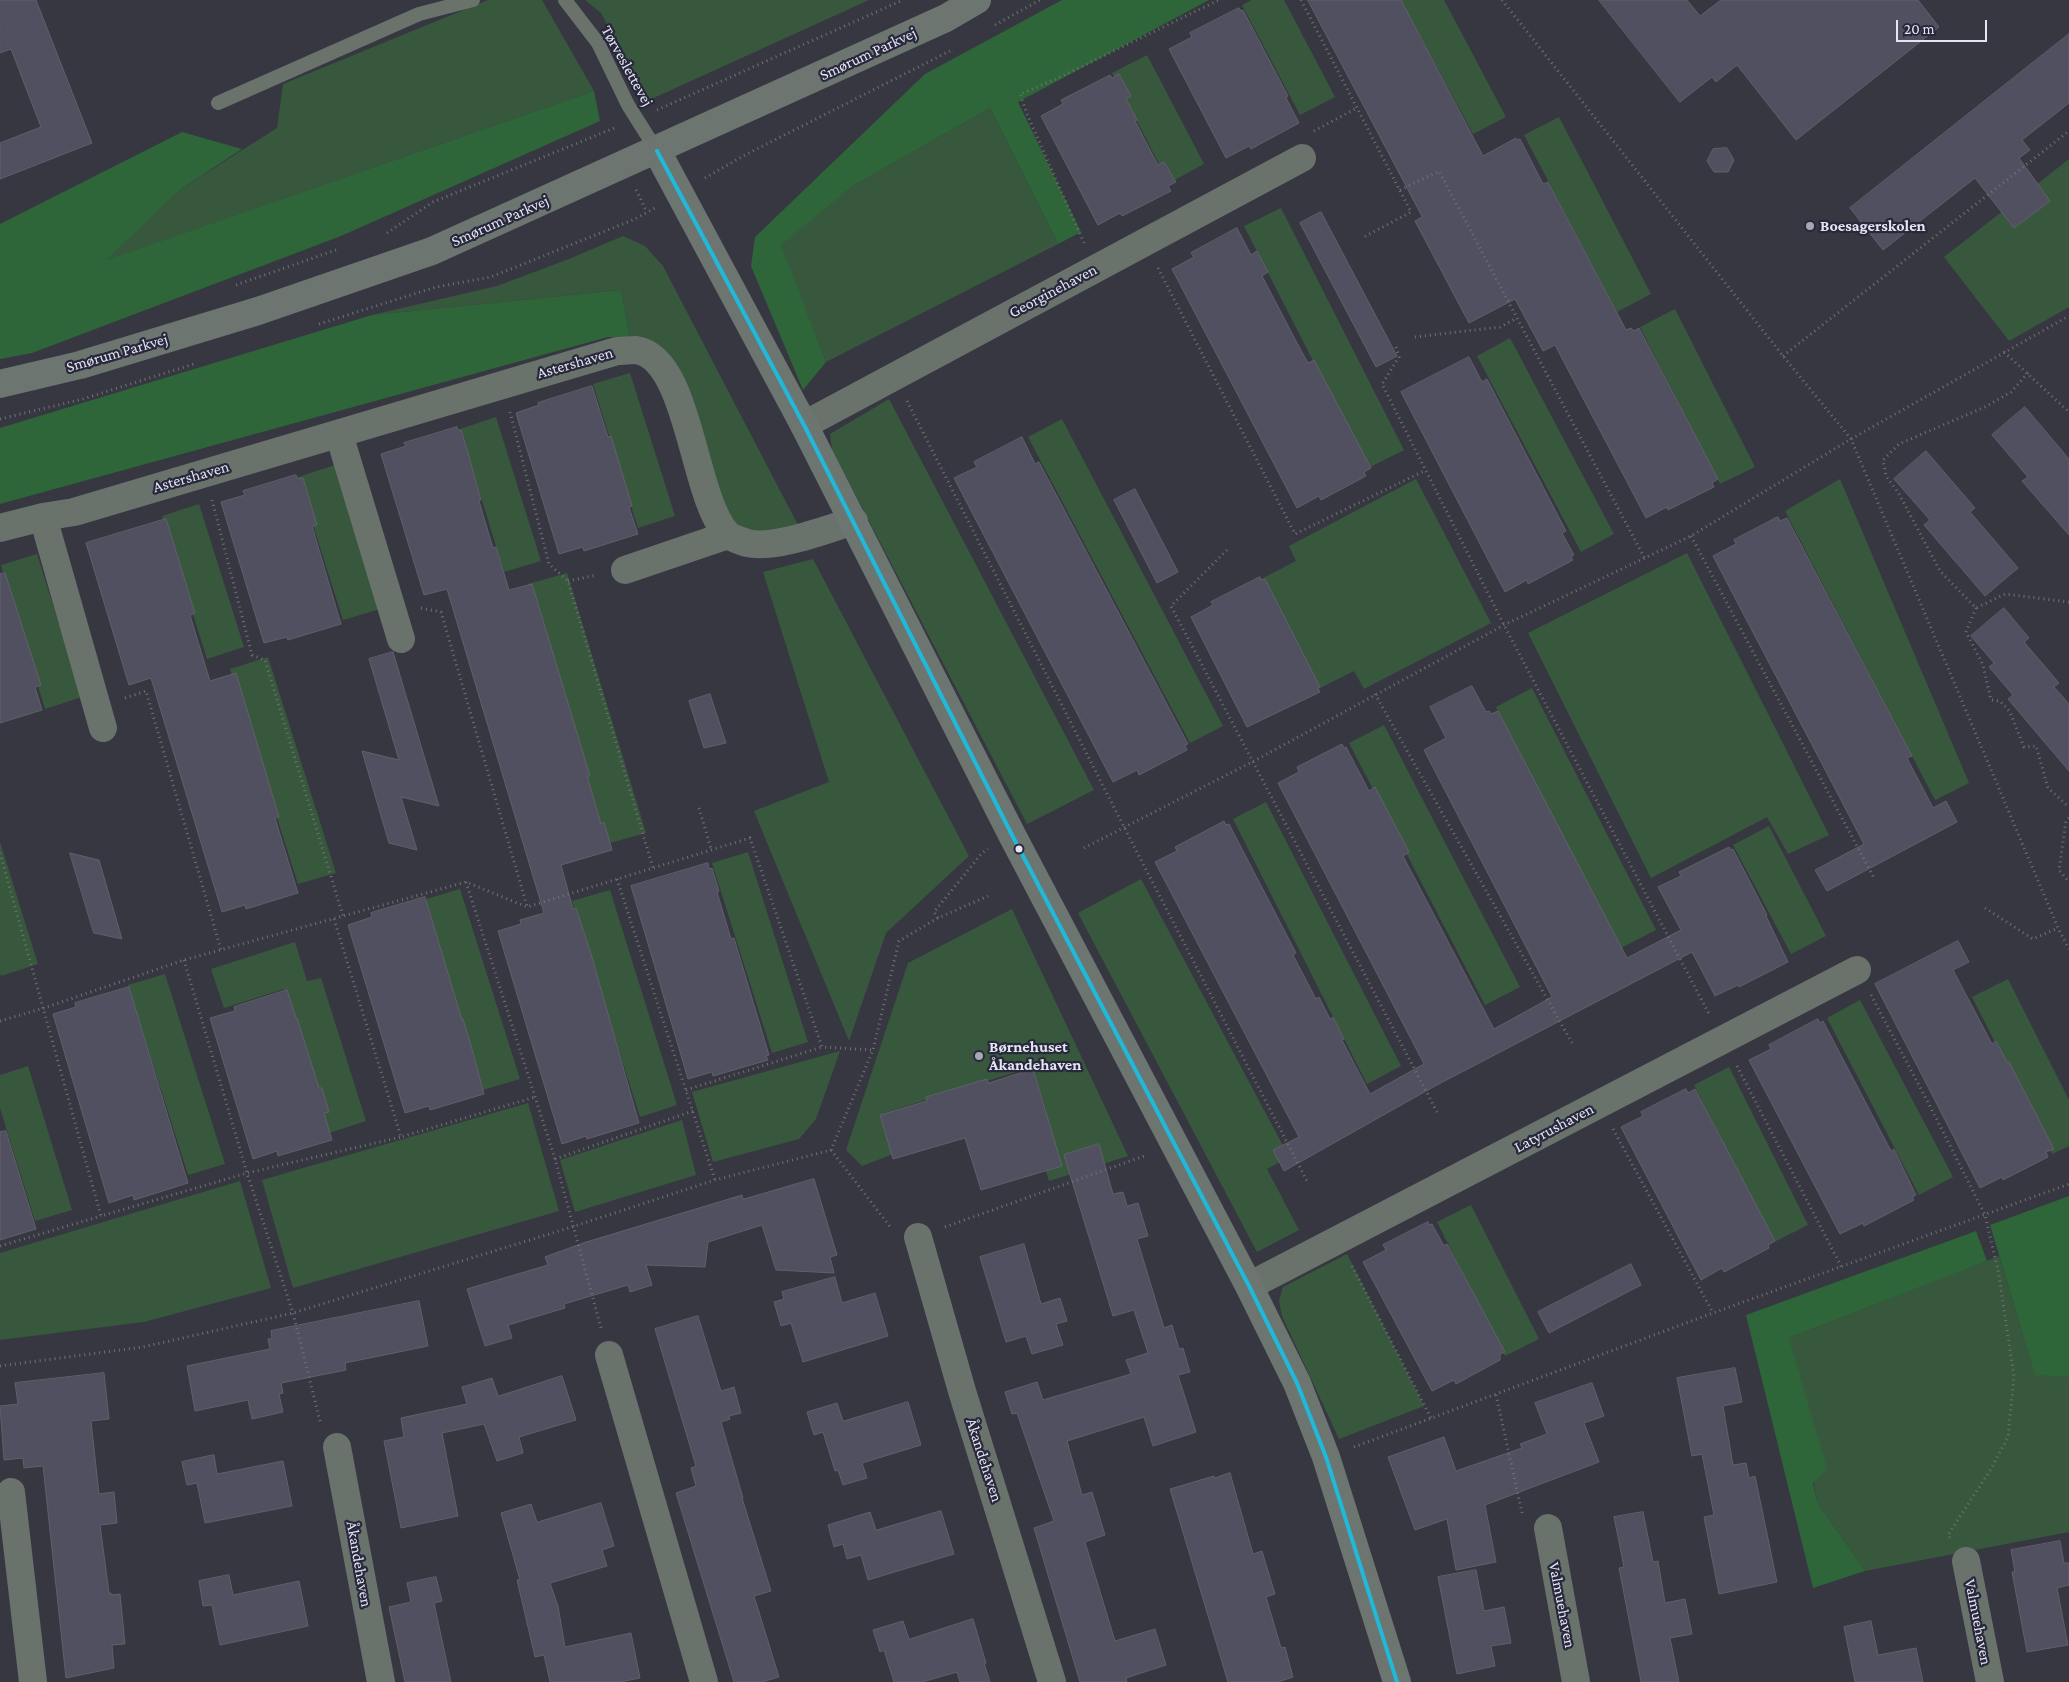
<!DOCTYPE html>
<meta charset="utf-8">
<style>
body{margin:0}
#map{position:relative;width:2069px;height:1682px;overflow:hidden;background:#373742;font-family:"Crimson Pro",serif}
canvas{display:block}
.scale{position:absolute;left:1896px;top:20px;width:91px;height:22px;box-sizing:border-box;border:2px solid #e4e4f2;border-top:0;padding-left:6px;font-size:15px;line-height:18px;white-space:nowrap;color:#e4e4f2;-webkit-text-stroke:4px #28283c;paint-order:stroke}
</style>
<div id="map">
<canvas width="2069" height="1682"></canvas>
<div class="scale">20 m</div>
</div>
<script>
const context = document.querySelector('canvas').getContext('2d');
context.lineJoin = 'round';
function fill(path, color) {
  context.fillStyle = color;
  context.fill(path, 'evenodd');
}
function trace(path, color, width, dash) {
  context.strokeStyle = color;
  context.lineWidth = width;
  context.lineCap = dash ? 'butt' : 'round';
  context.setLineDash(dash || []);
  context.stroke(path);
}
function label(font, color, halo, rows, align = 'center') {
  context.font = font + ' "Crimson Pro",serif';
  context.lineWidth = 4.5;
  context.setLineDash([]);
  context.textBaseline = 'middle';
  context.strokeStyle = halo;
  context.fillStyle = color;
  for (const [text, x, y, turn = 0] of rows) {
    context.save();
    context.translate(x, y);
    context.rotate((+turn || 0) * Math.PI / 180);
    context.textAlign = isNaN(turn) ? turn : align;
    if (halo) context.strokeText(text, 0, 0);
    context.fillText(text, 0, 0);
    context.restore();
  }
}
const green = new Path2D(`
 M488,0H542L594,91L104,261L181,189L277,128L283,84Z
 M585,0H869L647,101L601,13Z
 M1252,0H1284L1335,97L1300,115L1242,5Z
 M1401,0H1444L1506,117L1473,134Z
 M1147,55L1204,164L1169,183L1112,73Z
 M990,108L1058,244L826,362L780,245L853,186Z
 M1559,117L1651,294L1617,312L1524,135Z
 M2069,159V307L2009,341L1944,257Z
 M1281,208L1404,450L1368,468L1244,226Z
 M623,236L645,246L663,266L798,525L761,536L735,528L721,505L692,412L630,337L621,290L372,315L497,286L569,259Z
 M1675,309L1755,467L1720,484L1640,327Z
 M1510,338L1614,534L1581,552L1477,356Z
 M630,373L675,516L638,528L593,384Z
 M889,399L1094,790L1027,824L832,450L830,434Z
 M496,417L541,561L504,572L460,429Z
 M1062,419L1223,726L1190,743L1028,437Z
 M335,465L380,609L343,620L298,477Z
 M1416,479L1491,623L1364,689L1354,671L1320,688L1263,578L1296,561L1289,546Z
 M1840,479L1969,783L1935,800L1785,511Z
 M199,504L244,647L207,659L162,516Z
 M1687,553L1829,835L1788,854L1767,817L1651,878L1528,633Z
 M37,554L82,697L45,709L1,565Z
 M813,559L969,856L886,933L849,1041L754,811L829,782L763,572Z
 M567,573L646,833L606,844L528,584Z
 M268,657L336,873L298,884L230,669Z
 M1532,688L1656,930L1619,949L1496,707Z
 M1384,725L1520,987L1485,1005L1349,743Z
 M1266,802L1401,1066L1367,1084L1233,819Z
 M1769,826L1826,936L1791,954L1733,845Z
 M0,842L38,964L1,976L0,973Z
 M748,852L808,1042L772,1053L712,863Z
 M1141,879L1289,1157L1267,1169L1299,1230L1257,1252L1078,913Z
 M460,889L520,1079L483,1090L423,900Z
 M610,890L677,1105L640,1117L572,901Z
 M1012,909L1128,1156L1049,1181L1037,1142L1013,1121L1046,1110L1032,1067L884,1113L896,1153L862,1166L846,1150L908,963Z
 M295,942L307,981L321,978L366,1121L329,1133L284,989L224,1008L211,969Z
 M165,974L225,1164L188,1175L128,985Z
 M2008,979L2069,1100V1146L2052,1154L1972,997Z
 M1860,1000L1953,1177L1919,1195L1827,1018Z
 M840,1051L816,1119L799,1139L713,1162L692,1092Z
 M28,1066L72,1210L35,1221L0,1108V1075Z
 M1729,1067L1808,1225L1774,1242L1694,1085Z
 M528,1103L559,1211L293,1288L262,1180Z
 M682,1120L696,1175L575,1212L560,1160Z
 M240,1181L271,1288L144,1322L0,1340V1253Z
 M1471,1205L1539,1339L1505,1356L1437,1222Z
 M1347,1254L1424,1406L1339,1439L1282,1316L1279,1301L1283,1287Z
 M1999,1256L2035,1374L2069,1377V1532L1865,1571L1817,1502L1789,1338Z`);
const forest = new Path2D(`
 M1062,0H1209L1018,102L1081,232L1058,244L990,108L853,186L781,245L826,362L803,390L751,266L755,237L925,74Z
 M594,91L600,121L341,236L32,353L0,359V224L182,132L242,149L181,189L106,260Z
 M621,290L630,337H608L0,504V428L372,315Z
 M2069,1196V1377L2035,1375L1990,1225Z
 M1976,1231L1987,1261L1789,1338L1827,1469L1813,1483L1817,1502L1865,1571L1813,1588L1746,1315Z`);
const building = new Path2D(`
 M0,0H36L92,143L0,179V143L41,127L11,49L0,53Z
 M1308,0H1401L1483,156L1516,138L1518,140L1520,139L1543,184L1548,182L1626,330L1631,328L1634,331L1639,328L1718,479L1712,483L1714,487L1668,510L1667,507L1646,518L1555,345L1543,351L1515,299L1469,323L1415,221L1422,217Z
 M1599,0H1687L1700,16L1721,0H1918L1939,27L1796,140L1737,65L1716,82L1712,77L1680,102Z
 M1239,8L1241,11L1243,10L1288,96L1286,98L1299,123L1251,149L1249,146L1226,158L1169,49L1192,37L1190,33Z
 M2069,34V103L2022,140L2030,150L2019,158L2050,201L2014,228L1975,178L1883,250L1850,208Z
 M1119,74L1131,96L1126,99L1137,120L1135,121L1158,165L1164,162L1176,182L1168,186L1171,191L1122,216L1120,213L1098,225L1041,116L1063,104L1061,100L1110,75L1112,78Z
 M1727,148L1734,160L1728,172H1714L1707,161L1713,149Z
 M1321,212L1397,356L1376,367L1300,223Z
 M1237,228L1251,255L1257,251L1268,272L1262,276L1296,341L1308,363L1314,360L1371,468L1364,472L1366,476L1321,500L1319,496L1297,508L1172,269L1194,257L1191,253Z
 M1469,357L1482,382L1487,379L1566,531L1562,533L1574,555L1571,557L1573,560L1528,584L1527,580L1505,592L1401,392Z
 M592,386L608,437L611,436L632,506L629,507L638,534L584,551L583,547L559,554L516,413L539,405L538,403Z
 M2025,407L2069,459V535L2022,481L2028,477L1992,435Z
 M457,427L458,430H461L468,453L481,500L479,501L493,548L496,547L509,590L532,584L590,776H587L601,824L604,822L612,850L561,865L573,909L576,908L591,954L639,1123L587,1139L586,1136L562,1144L498,931L521,924L520,920L544,913L447,589L424,595L381,454L406,446L404,443Z
 M1022,437L1035,464L1039,462L1188,744L1185,745L1187,750L1139,775L1137,770L1113,782L954,478L977,467L974,462Z
 M1926,451L1975,508L1970,512L2018,568L1985,596L1924,525L1930,520L1894,479Z
 M296,475L298,479L303,478L317,525L312,526L341,624L288,640L287,637L264,643L221,502L245,495L243,491Z
 M1135,489L1178,572L1157,583L1114,500Z
 M1778,517L1780,521L1787,518L1912,756L1907,758L1933,808L1946,801L1957,822L1827,891L1815,870L1864,844L1713,556L1736,544L1734,540Z
 M166,519L195,613L190,615L210,681L236,673L279,817L275,818L298,893L246,909L245,905L222,912L151,678L129,685L86,543Z
 M5,573L41,685L35,687L42,710L0,723V574Z
 M1260,577L1262,580L1265,579L1320,687L1318,688L1320,692L1247,727L1191,617L1213,605L1211,602Z
 M2004,608L2029,638L2024,642L2059,683L2054,687L2069,704V771L2008,699L2013,695L1989,667L1994,663L1971,636Z
 M393,652L439,806L401,797L417,850L389,843L362,751L399,760L369,659Z
 M1472,686L1486,712L1489,711L1491,714L1498,711L1627,958L1681,930L1658,887L1681,876L1679,872L1729,847L1731,850L1733,849L1767,915L1766,916L1788,962L1739,987L1738,985L1715,996L1692,952L1435,1086L1284,1171L1273,1150L1299,1137L1155,862L1177,851L1175,847L1224,821L1226,825L1229,824L1296,953L1293,955L1316,999L1319,997L1330,1019L1333,1017L1344,1039L1342,1040L1370,1094L1424,1064L1278,783L1299,772L1297,767L1342,744L1344,748L1346,747L1369,791L1375,787L1409,852L1403,856L1494,1029L1552,997L1424,750L1446,738L1430,707Z
 M710,694L726,743L704,748L689,701Z
 M70,853L99,860L122,939L94,933Z
 M708,863L709,869L712,868L719,891L717,892L731,939L734,938L769,1055L766,1056L768,1060L713,1076L712,1072L688,1079L631,886Z
 M425,897L462,1020L463,1019L470,1042L484,1094L430,1110L429,1106L405,1113L348,925L372,917L371,913Z
 M1958,941L1969,962L1953,970L1992,1044L1996,1041L2007,1062H2009L2054,1149L2046,1152L2048,1157L2003,1180L2002,1177L1980,1188L1875,984Z
 M129,987L188,1183L134,1200L133,1195L109,1203L53,1014L76,1007L75,1003Z
 M287,990L296,1018H297L319,1088H322L329,1112L324,1113L332,1140L278,1156L277,1151L253,1159L210,1018L235,1011L234,1007Z
 M1818,1019L1820,1023L1823,1021L1891,1151L1894,1149L1916,1195L1912,1197L1914,1200L1864,1226L1863,1223L1840,1234L1749,1060L1771,1049L1769,1045Z
 M1033,1069L1062,1166L981,1190L965,1138L893,1159L880,1115L927,1101L926,1097L987,1079L988,1083Z
 M1686,1089L1688,1093L1695,1089L1775,1241L1768,1245L1769,1248L1724,1272L1722,1268L1701,1280L1621,1127L1643,1116L1641,1112Z
 M6,1131L36,1229L0,1240V1132Z
 M1099,1144L1113,1194L1123,1192L1127,1206L1138,1203L1148,1236L1137,1239L1164,1328L1172,1325L1179,1349L1183,1348L1190,1372L1178,1375L1196,1432L1153,1446L1144,1417L1067,1441L1082,1495L1092,1492L1105,1535L1085,1542L1115,1641L1155,1629L1166,1665L1126,1678L1127,1682H1080L1034,1528L1054,1521L1017,1413L1012,1414L1005,1392L1037,1382L1043,1400L1131,1374L1126,1360L1148,1353L1134,1310L1113,1316L1064,1155Z
 M814,1179L837,1255L830,1257L834,1273L776,1270L762,1225L708,1242L705,1267L646,1265L652,1285L630,1292L628,1285L564,1304L565,1308L508,1325L512,1338L485,1346L467,1289L548,1265L545,1257L583,1243L742,1195L743,1199Z
 M1428,1222L1429,1225L1432,1224L1444,1246L1447,1244L1505,1352L1500,1354V1360L1456,1384L1454,1380L1432,1391L1363,1262L1386,1250L1383,1245Z
 M1024,1244L1041,1304L1060,1298L1067,1321L1056,1324L1063,1345L1032,1354L1026,1336L1006,1342L980,1257Z
 M1631,1264L1641,1285L1549,1333L1538,1312Z
 M835,1277L842,1303L875,1293L888,1336L803,1362L791,1323L781,1326L774,1302L784,1299L782,1292Z
 M419,1301L428,1346L345,1363L346,1370L281,1383L283,1393L279,1394L283,1412L252,1419L248,1400L195,1411L187,1366L270,1349L268,1339L272,1338L271,1331Z
 M698,1316L721,1391L734,1387L741,1413L729,1416L730,1419L721,1422L743,1498H742L771,1591L754,1596L779,1677L762,1682H734L676,1493L696,1486L691,1468L696,1466L655,1329Z
 M1735,1368L1742,1402L1723,1406L1733,1465L1746,1463L1749,1478L1755,1476L1777,1582L1719,1594L1704,1517L1714,1515L1702,1454L1692,1456L1677,1378Z
 M104,1373L109,1419L91,1421L99,1494L114,1492L117,1523L100,1525L109,1593H111V1595L120,1594L125,1644L112,1645L114,1668L66,1678L43,1466L24,1468L23,1458L4,1460L0,1406L18,1404L15,1383Z
 M562,1376L576,1420L519,1437L523,1453L497,1461L484,1424L442,1433L458,1516L401,1528L384,1441L404,1437L401,1418L467,1404L462,1387L492,1378L498,1396Z
 M1592,1383L1604,1416L1584,1423L1599,1462L1485,1505L1496,1562L1456,1570L1447,1519L1415,1530L1388,1457L1444,1437L1456,1471L1522,1448L1520,1444L1547,1434L1535,1403Z
 M908,1402L921,1445L862,1463L867,1478L843,1485L838,1470L835,1471L823,1432L814,1435L807,1412L837,1403L843,1421Z
 M214,1455L217,1474L283,1461L292,1506L205,1523L197,1483L187,1485L182,1462Z
 M1230,1473L1253,1554L1262,1551L1275,1594L1266,1597L1281,1648L1285,1647L1293,1677L1278,1682H1228L1170,1489L1214,1476V1478Z
 M601,1503L614,1546L602,1550L607,1566L550,1583L558,1606L565,1647L631,1633L640,1678L620,1682H550L544,1655L535,1657L517,1580H520L501,1513L531,1504L537,1522Z
 M941,1511L954,1554L868,1580L861,1555L847,1559L843,1544L834,1547L828,1525L870,1512L876,1530Z
 M1643,1512L1653,1562L1658,1561L1665,1603L1685,1599L1692,1634L1670,1638L1679,1682H1641L1619,1568L1624,1567L1614,1517Z
 M2060,1541L2064,1563H2069V1585L2057,1588L2068,1645L2027,1652L2012,1572H2015L2011,1550Z
 M1476,1570L1484,1611L1504,1607L1511,1643L1491,1646L1495,1666L1457,1674L1438,1577Z
 M229,1575L233,1595L299,1581L308,1626L220,1645L212,1605L203,1606L199,1581Z
 M436,1577L442,1601L434,1603L451,1682H405L389,1607L411,1602L407,1583Z
 M973,1619L986,1663H984L990,1682H960L957,1672L922,1682H894L884,1650L880,1652L873,1630L903,1621L909,1639Z
 M1871,1621L1878,1655L1916,1648L1923,1682H1855L1844,1627Z`);
const path = new Path2D(`
 M1301,0L1411,212L1362,238
 M1502,0L1783,356L1851,439L2058,928L2069,949
 M995,25L1040,0
 M657,110L903,0
 M1314,131L1357,108
 M705,178L743,156L950,51
 M636,190L647,212
 M1400,190L1439,171L1645,559
 M387,233L433,202L617,127
 M1084,243L1027,114L1020,94L1056,79L1219,0
 M1158,268L1295,534L1426,470
 M236,285L336,250
 M319,324L436,287L491,277L635,219L655,208
 M1415,337L1500,327L1517,318
 M1396,347L1399,357L1382,384L1504,625L1709,1014
 M2004,352L2069,412
 M1783,356L2069,131
 M2028,373L2011,392L1985,407L1899,444L1883,460L1886,476L1898,492L1940,571L1976,608L2005,594L2069,602
 M907,401L1124,827L1307,1181
 M510,412L549,564L568,581L653,868
 M0,419L83,399L197,363
 M212,500L252,655L265,660L343,916
 M1691,536L1874,878
 M1227,550L1171,606L1437,1112
 M568,581L597,575
 M421,608L441,612L527,906
 M1976,608L1966,632L1983,665L1991,700L2000,701L2010,712L2024,747L2036,746L2048,788L2069,807
 M1375,694L1572,1043
 M125,698L146,691L221,950
 M699,808L711,849
 M2069,818L2066,821L2059,870L2069,882
 M1084,848L1254,761L1504,625L1691,536L1851,439L2069,316
 M0,853L101,1216L247,1173L401,1137
 M617,879L715,1180
 M466,882L555,1159L601,1328
 M1985,908L2033,939L2058,928
 M938,918L934,912L982,853L988,849
 M334,919L401,1137L535,1097
 M184,960L247,1173L293,1313L321,1425
 M1871,995L1931,1108L1985,1215L1998,1270L2014,1377L2008,1437L1991,1469L1948,1535L1950,1538
 M0,1021L44,1008L184,960L466,882L527,907L750,838L822,1047L873,1050
 M1737,1066L1842,1268
 M686,1090L822,1047
 M1613,1129L1713,1313
 M831,1150L891,1228
 M555,1159L693,1111
 M945,1227L1147,1155
 M0,1246L101,1216
 M1352,1266L1431,1418
 M0,1366L143,1347L293,1313L572,1227L715,1180L831,1150L873,1050L899,941L938,918L988,896
 M1496,1395L1522,1513
 M1354,1447L1713,1313L2069,1184`);
const lane = new Path2D(`
 M565,0L598,43L628,105L657,151
 M218,103L419,14L473,0`);
const street = new Path2D(`
 M804,425L1302,158
 M339,434L401,639
 M43,517L103,728
 M0,528L43,517L74,512L617,351C623,351 630,350 636,350C690,358 692,496 727,534C731,538 741,541 747,543C774,550 827,529 854,521
 M625,570L728,535
 M918,1237L962,1391L1052,1682
 M1249,1286L1857,970
 M609,1355L704,1682
 M337,1447L381,1682
 M11,1492L33,1682
 M1548,1528L1576,1682
 M1966,1561L1990,1682`);
const secondary = new Path2D(`
 M657,151L804,425L1012,835L1249,1286L1297,1383L1326,1457L1397,1682
 M0,384L80,365L258,311L432,251L946,18L977,0`);
const bus1 = new Path2D(`
 M657,151L804,425L1012,835L1249,1286L1297,1383L1326,1457L1397,1682`);
const markers = [
 [1810,226,5,"#a7a7b4"],
 [1019,849,4.5,"#e4e4f2"],
 [979,1056,5,"#a7a7b4"]
];
const streetNames = [
 ["Smørum Parkvej",868,54,-25],
 ["Tørveslettevej",627,66,61],
 ["Smørum Parkvej",500,221,-24],
 ["Georginehaven",1053,291,-28],
 ["Smørum Parkvej",117,353,-16],
 ["Astershaven",575,363,-16],
 ["Astershaven",191,477,-16],
 ["Latyrushaven",1554,1128,-28],
 ["Åkandehaven",984,1460,72],
 ["Åkandehaven",359,1564,80],
 ["Valmuehaven",1562,1605,79],
 ["Valmuehaven",1978,1622,79]
];
const poiNames = [
 ["Boesagerskolen",1820,226],
 ["Børnehuset",989,1047],
 ["Åkandehaven",989,1065]
];
fill(green, '#38583e');
fill(forest, '#2e6539');
fill(building, '#505061');
trace(building, '#606069', 1);
trace(path, '#6e7372', 3, [1, 4]);
trace(lane, '#6a726c', 14);
trace(street, '#6a726c', 28);
trace(secondary, '#6d7570', 28);
trace(bus1, '#20b9da', 4);
for (const [x, y, r, color] of markers) {
  const dot = new Path2D();
  dot.arc(x, y, r, 0, 2 * Math.PI);
  context.fillStyle = color;
  context.fill(dot);
  trace(dot, '#28283c', 2);
}
label('16px', '#e4e4f2', '#28283c', streetNames);
label('bold 16px', '#e4e4f2', '#28283c', poiNames, 'left');
</script>
